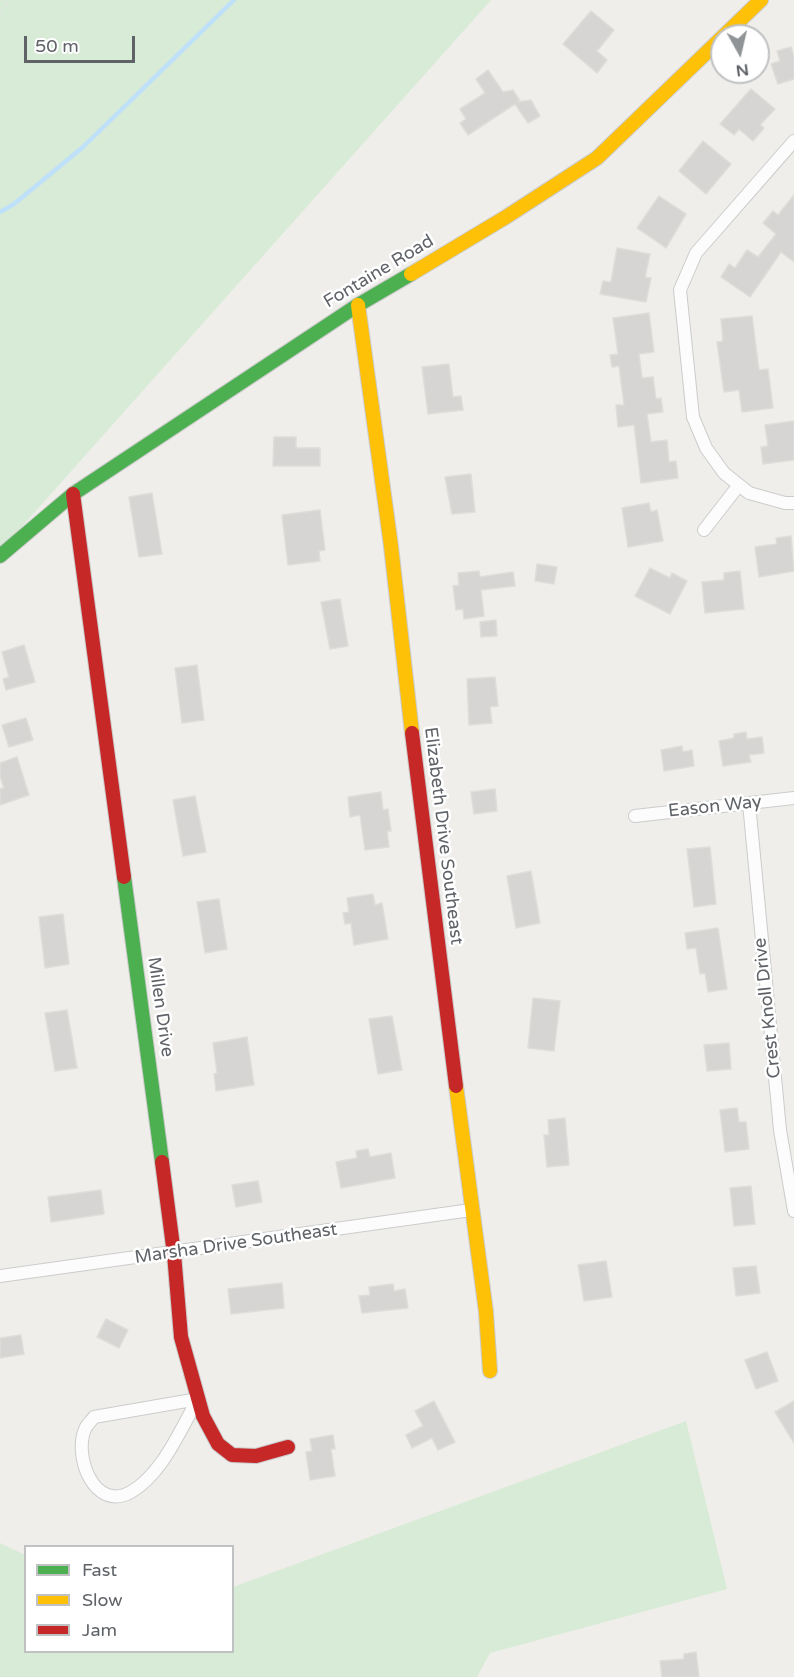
<!DOCTYPE html>
<style>
body{margin:0}
#map{position:relative;width:794px;height:1677px;overflow:hidden;background:#efeeea;font-family:"Varela Round",sans-serif}
canvas{display:block}
.legend{position:absolute;left:24px;top:1545px;width:210px;height:108px;box-sizing:border-box;background:#fff;border:2px solid #bfc1c3;margin:0;padding:8px 10px;list-style:none;font-size:18px;color:#5f6368}
.legend li{display:flex;align-items:center;gap:12px;height:30px}
.legend b{width:30px;border:2px solid #bfc1c3}
.north{position:absolute;left:710px;top:24px;width:60px;height:60px;box-sizing:border-box;background:#fff;border:2px solid #bfc1c3;border-radius:50%;rotate:172deg;font-size:16px;font-weight:700;line-height:24px;text-align:center;color:#5f6368}
.north::after{content:'';display:block;margin:auto;width:21px;height:27px;background:#919496;clip-path:polygon(50% 0,100% 100%,50% 72%,0 100%)}
.scale{position:absolute;left:24px;top:36px;width:111px;height:27px;box-sizing:border-box;border:3px solid #5f6368;border-top:0;padding-left:8px;font-size:18px;line-height:21px;white-space:nowrap;color:#5f6368;-webkit-text-stroke:4px #fff;paint-order:stroke}
</style>
<div id="map">
<canvas width="794" height="1677"></canvas>
<ul class="legend">
<li><b style="height:8px;background:#4caf50"></b>Fast</li>
<li><b style="height:8px;background:#ffc107"></b>Slow</li>
<li><b style="height:8px;background:#c62828"></b>Jam</li>
</ul>
<div class="north">N</div>
<div class="scale">50 m</div>
</div>
<script>
const context = document.querySelector('canvas').getContext('2d');
context.lineJoin = 'round';
function fill(path, color) {
  context.fillStyle = color;
  context.fill(path, 'evenodd');
}
function trace(path, color, width, dash) {
  context.strokeStyle = color;
  context.lineWidth = width;
  context.lineCap = dash ? 'butt' : 'round';
  context.setLineDash(dash || []);
  context.stroke(path);
}
function label(font, color, halo, rows, align = 'center') {
  context.font = font + ' "Varela Round",sans-serif';
  context.lineWidth = 5;
  context.setLineDash([]);
  context.textBaseline = 'middle';
  context.strokeStyle = halo;
  context.fillStyle = color;
  for (const [text, x, y, turn = 0] of rows) {
    context.save();
    context.translate(x, y);
    context.rotate((+turn || 0) * Math.PI / 180);
    context.textAlign = isNaN(turn) ? turn : align;
    if (halo) context.strokeText(text, 0, 0);
    context.fillText(text, 0, 0);
    context.restore();
  }
}
const green = new Path2D(`
 M0,0H491L0,551Z
 M686,1421L727,1589L490,1653L477,1677H0V1543L25,1555L26,1652H232L233,1587Z`);
const stream = new Path2D(`
 M0,212L14,204L83,147L234,0`);
const building = new Path2D(`
 M591,11L614,30L597,51L607,60L597,73L563,44Z
 M791,47L794,57V79L778,84L771,64L780,61L777,51Z
 M488,70L503,92L513,90L520,101L518,102L531,100L540,116L528,123L515,104L468,135L460,123L466,119L460,109L485,93L476,79Z
 M751,89L775,109L760,125L764,128L753,141L739,129L734,135L720,124Z
 M703,141L731,164L706,194L679,171Z
 M794,195V262L781,252L750,297L721,277L729,264L735,268L747,250L758,257L776,234L763,223L773,211L778,215Z
 M659,196L686,214L666,248L637,228Z
 M617,248L650,254L645,277L651,278L646,302L600,294L603,281L611,282Z
 M649,313L654,352L639,354L642,378L653,377L656,399L661,398L663,412L647,414L651,442L667,440L669,462L676,461L678,478L641,483L634,425L618,427L616,405H624L619,366L612,367L610,355L618,354L613,318Z
 M752,316L759,370L768,369L773,408L742,412L739,390L724,392L717,342L723,341L721,319Z
 M449,364L453,397L461,396L463,410L428,414L422,367Z
 M794,421V460L763,464L761,447L768,446L765,425Z
 M274,437H296V448H320V466H273Z
 M471,474L475,512L452,514L445,477Z
 M152,493L162,554L139,557L129,497Z
 M649,503L651,512L657,510L663,541L628,547L622,508Z
 M320,510L325,550L319,551L320,561L288,565L282,515Z
 M791,536L794,571L759,577L755,547L777,544L776,538Z
 M537,564L557,567L554,584L535,581Z
 M650,568L670,578L672,573L687,581L670,614L635,596Z
 M479,571L480,577L513,572L515,586L481,590L484,616L464,619L463,609L456,610L453,586L459,585L458,573Z
 M740,571L744,609L705,613L702,582L724,580V573Z
 M340,599L348,646L330,649L321,602Z
 M496,620L497,636L481,637L480,622Z
 M24,645L35,682L6,690L3,679L9,677L2,652Z
 M197,665L204,720L182,723L175,668Z
 M495,677L498,706L490,707L492,723L469,725L467,679Z
 M26,718L33,740L9,747L2,725Z
 M746,732L747,739L762,737L764,753L749,755L751,762L723,766L719,741L734,738V734Z
 M682,746L683,752L692,750L694,766L664,771L661,750Z
 M17,757L29,795L0,805V789L4,788L0,776V763Z
 M495,789L497,811L474,814L471,792Z
 M381,792L383,810L388,809L391,831H387L389,847L365,850L360,815L350,817L348,797Z
 M195,796L206,852L183,856L173,800Z
 M710,847L716,904L694,907L687,849Z
 M531,871L540,923L516,928L507,876Z
 M373,894L375,905L382,903L388,939L354,945L351,923L345,924L343,913L349,912L347,898Z
 M219,899L227,949L205,953L197,902Z
 M63,914L69,964L45,968L39,917Z
 M718,928L727,989L708,992L705,973L700,974L696,948L687,949L685,933Z
 M533,998L560,1001L554,1051L528,1048Z
 M67,1010L77,1068L55,1071L45,1013Z
 M392,1016L402,1070L378,1074L369,1019Z
 M247,1037L254,1085L216,1091L214,1074L217,1073L213,1043Z
 M729,1043L731,1069L707,1071L704,1045Z
 M737,1108L739,1122H746L749,1149L725,1152L720,1110Z
 M565,1118L569,1165L547,1167L544,1135H549L548,1120Z
 M368,1149L370,1157L391,1153L395,1178L341,1188L336,1162L357,1158L356,1151Z
 M258,1181L262,1202L236,1207L232,1185Z
 M751,1186L755,1224L734,1226L730,1188Z
 M101,1190L104,1214L51,1222L48,1197Z
 M606,1261L612,1297L584,1301L578,1265Z
 M756,1266L760,1293L736,1296L733,1268Z
 M282,1283L284,1308L231,1314L228,1289Z
 M393,1284L394,1291L405,1289L408,1308L362,1313L359,1296L370,1295L369,1287Z
 M106,1319L128,1330L119,1348L97,1337Z
 M21,1335L24,1354L0,1358V1338Z
 M767,1352L778,1381L756,1389L745,1360Z
 M434,1401L455,1442L438,1450L432,1438L412,1448L406,1435L423,1426L415,1411Z
 M794,1401V1443L775,1412Z
 M333,1435L335,1449H331L335,1476L310,1480L306,1452L312,1451L310,1439Z
 M696,1652L699,1677H662L660,1661L684,1659V1654Z`);
const street = new Path2D(`
 M794,141L696,253L680,290L693,417L706,448L724,473L749,493L785,503H794
 M704,530L739,485
 M749,803L780,1130L794,1211
 M635,816L794,798
 M0,1276L471,1210
 M198,1399C180,1430 163,1473 131,1492C94,1513 72,1454 86,1427C88,1424 92,1420 94,1417Z`);
const fast = new Path2D(`
 M0,556L73,494L358,305L411,274
 M124,877L162,1162`);
const slow = new Path2D(`
 M411,274L506,217L597,158L761,0
 M358,305L391,546L412,733
 M456,1086L486,1312L490,1371`);
const jam = new Path2D(`
 M73,494L124,877
 M412,733L456,1086
 M162,1162L174,1254L181,1337L203,1416L218,1444L232,1455L256,1456L288,1447`);
const rail = new Path2D(`
 M0,11L11,0`);
const streetNames = [
 ["Fontaine Road",379,272,-31],
 ["Eason Way",715,807,-6],
 ["Elizabeth Drive Southeast",443,836,83],
 ["Millen Drive",160,1007,82],
 ["Crest Knoll Drive",768,1008,-96],
 ["Marsha Drive Southeast",236,1244,-8]
];
fill(green, '#d8ebd6');
trace(stream, '#bfe0f9', 4.5);
fill(building, '#d6d5d3');
trace(building, '#deddd9', 1.5);
trace(street, '#cbcccc', 14);
trace(fast, '#cacacb', 16);
trace(slow, '#cacacb', 16);
trace(jam, '#cacacb', 16);
trace(street, '#fdfcfc', 12);
trace(fast, '#4caf50', 14);
trace(slow, '#ffc107', 14);
trace(jam, '#c62828', 14);
trace(rail, '#e4e4e4', 4.5, [1.5, 8]);
label('18px', '#5f6368', '#fff', streetNames);
</script>
